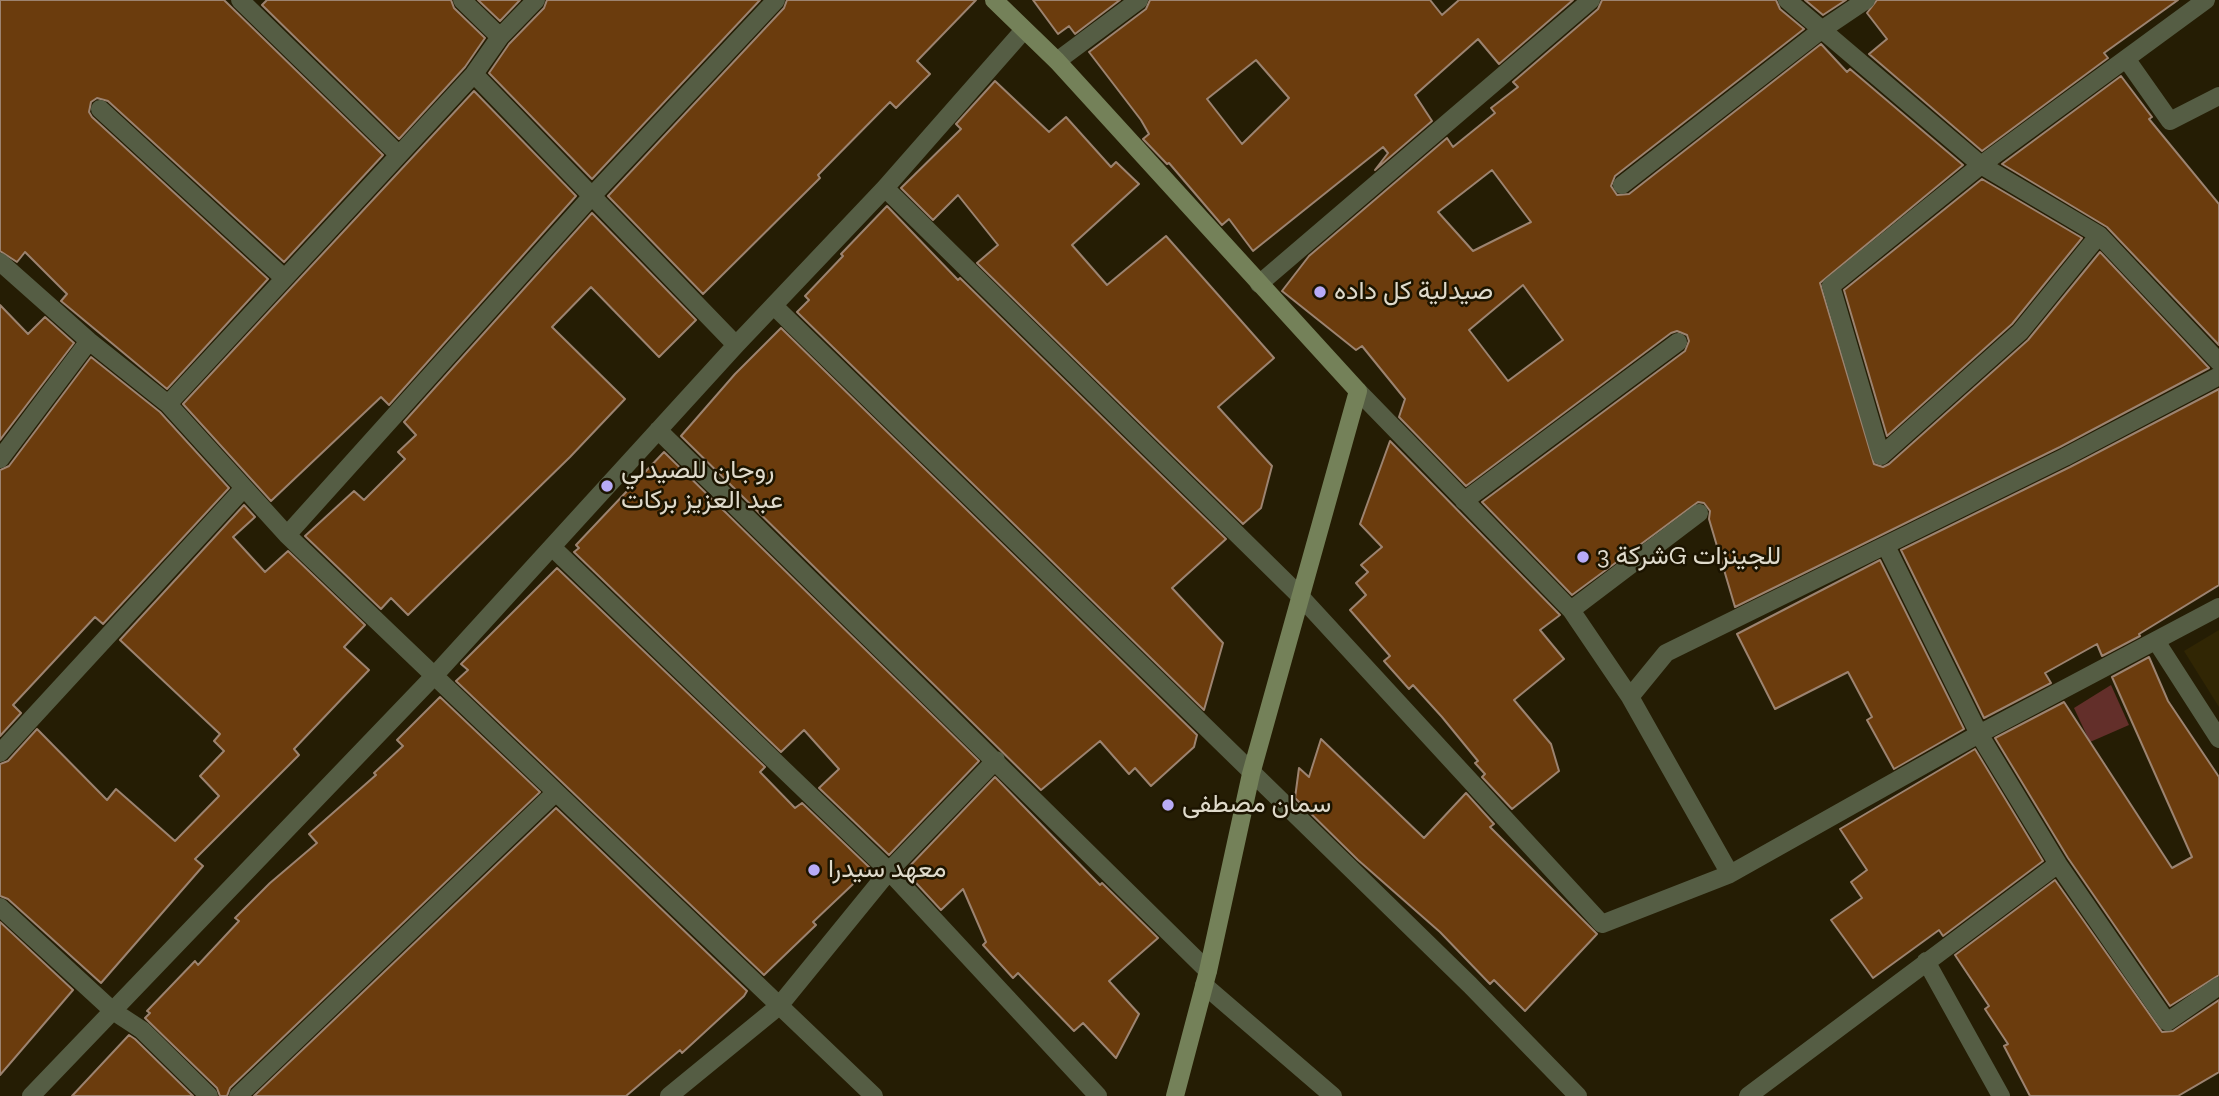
<!DOCTYPE html>
<meta charset="utf-8">
<style>
body{margin:0}
canvas{display:block;background:#251d04}
</style>
<canvas width="2219" height="1096"></canvas>
<script>
const context = document.querySelector('canvas').getContext('2d');
context.lineJoin = 'round';
function fill(path, color) {
  context.fillStyle = color;
  context.fill(path, 'evenodd');
}
function trace(path, color, width, dash) {
  context.strokeStyle = color;
  context.lineWidth = width;
  context.lineCap = dash ? 'butt' : 'round';
  context.setLineDash(dash || []);
  context.stroke(path);
}
function label(font, color, halo, rows, align = 'center') {
  context.font = font + ' "Zilla Slab",Vazirmatn,serif';
  context.lineWidth = 5;
  context.setLineDash([]);
  context.textBaseline = 'middle';
  context.strokeStyle = halo;
  context.fillStyle = color;
  for (const [text, x, y, turn = 0] of rows) {
    context.save();
    context.translate(x, y);
    context.rotate((+turn || 0) * Math.PI / 180);
    context.textAlign = isNaN(turn) ? turn : align;
    if (halo) context.strokeText(text, 0, 0);
    context.fillText(text, 0, 0);
    context.restore();
  }
}
const built = new Path2D(`
 M2219,630V707L2184,651Z`);
const green = new Path2D(`
 M2111,685L2129,725L2090,742L2074,708Z`);
const building = new Path2D(`
 M0,0H224L383,155L284,262L108,101L97,98L91,102L89,112L92,117L268,279L167,389L61,301L67,294L25,252L17,262L0,251Z
 M267,0H451L454,8L485,38L465,67L399,139L262,5Z
 M478,0H520L500,21Z
 M547,0H760L592,179L489,73L509,44L544,8Z
 M787,0H976L917,61L930,74L896,108L890,102L818,175L820,178L703,294L608,196L784,8Z
 M1033,0H1120L1075,34L1069,26L1058,34Z
 M1150,0H1430L1442,15L1459,0H1573L1499,64L1478,39L1415,95L1432,121L1375,170L1388,153L1383,147L1253,251L1229,219L1222,225L1169,163L1167,164L1143,139L1149,134L1141,120L1089,52L1146,9ZM1256,60L1289,98L1242,144L1207,99Z
 M1602,0H1776L1780,9L1804,29L1615,176L1611,186L1617,195L1629,194L1821,44L1847,72L1850,69L1963,165L1820,283L1874,464L1883,467L1889,464L2028,340L2100,252L2209,368L2060,447L1735,607L1709,519L1710,511L1704,503L1698,502L1572,595L1482,502L1685,351L1689,341L1687,335L1677,331L1671,333L1466,486L1399,417L1405,399L1362,346L1356,350L1282,291L1309,256L1447,138L1453,147L1495,113L1491,108L1518,87L1513,82L1598,9ZM1492,170L1531,222L1473,251L1438,212ZM1523,285L1563,340L1508,381L1469,330Z
 M1805,0H1846L1823,15Z
 M1877,0H2178L2104,53L2108,58L1982,151L1869,54L1887,39L1867,13Z
 M2121,76L2152,117L2149,119L2219,204V345L2107,227L2002,164Z
 M995,81L1049,132L1066,117L1111,167L1116,162L1139,184L1072,245L1107,285L1166,236L1274,358L1218,407L1272,466L1261,508L1243,524L977,263L998,245L958,195L933,220L901,188L961,129L956,124Z
 M474,91L576,196L389,405L381,397L271,501L183,404Z
 M1982,179L2082,238L2012,324L1887,436L1844,290Z
 M887,206L958,280L960,278L1226,539L1172,588L1223,643L1204,710L797,312L809,300L805,296L843,256L841,254Z
 M592,213L696,320L659,357L591,287L552,327L625,399L570,457L408,615L391,598L381,609L305,536L354,491L364,500L405,459L398,452L416,435L404,422Z
 M0,305L28,334L45,317L74,343L0,440Z
 M781,328L1197,735L1194,747L1151,786L1135,768L1129,774L1100,741L1041,790L681,436L735,374Z
 M91,357L160,412L229,488L103,624L95,617L13,705L21,713L0,736V470L9,466Z
 M2219,389V585L2139,634L2140,636L2102,656L2097,644L2045,673L2051,683L1984,718L1901,550L2070,467Z
 M1390,441L1560,615L1540,630L1564,659L1514,700L1551,744L1559,771L1512,809L1482,777L1485,774L1475,763L1478,761L1442,717L1413,685L1409,689L1384,661L1390,656L1350,610L1366,595L1356,583L1368,572L1361,565L1382,547L1360,524Z
 M664,452L979,761L889,855L819,788L839,769L804,730L781,752L574,552L579,548L576,545Z
 M244,505L255,517L233,537L265,572L288,551L365,625L344,647L369,670L294,749L299,755L195,859L203,866L101,983L8,899L0,896V764L8,761L37,729L107,800L116,789L175,841L219,796L200,776L224,751L214,741L220,734L120,640Z
 M1880,560L1964,729L1894,769L1867,720L1872,717L1848,672L1775,709L1737,634Z
 M557,568L765,767L760,772L795,808L802,803L870,868L813,922L816,925L764,975L456,681L468,670L461,664Z
 M2149,657L2168,701L2219,777V975L2170,1006L2068,858L1995,738L2064,702L2172,868L2192,857L2112,677Z
 M440,697L540,792L230,1088L227,1096H220L217,1088L145,1018L150,1013L147,1011L195,961L198,965L239,921L235,918L270,883L317,843L309,834L376,775L374,773L403,746L397,740Z
 M1321,739L1424,838L1466,793L1494,824L1490,827L1597,934L1525,1011L1494,980L1490,984L1440,932L1358,860L1295,798L1299,768L1309,777Z
 M1975,749L2043,861L1943,936L1939,930L1873,978L1831,920L1862,898L1851,882L1867,870L1840,829Z
 M995,777L1100,885L1102,883L1158,938L1109,981L1139,1014L1116,1058L1083,1023L1074,1031L1018,973L1013,978L983,945L986,942L963,889L941,910L905,871Z
 M556,808L747,991L744,996L682,1053L680,1050L626,1096H254Z
 M2055,880L2162,1032L2173,1031L2219,1000V1072L2178,1096H2030L2004,1046L2008,1044L1985,1009L1989,1006L1955,955Z
 M0,922L73,990L0,1075Z
 M129,1035L135,1039L193,1096H72Z`);
const street = new Path2D(`
 M240,0L398,154
 M462,0L500,37
 M1787,0L1981,165L2099,235L2219,362
 M2127,60L2170,121L2219,96
 M1057,61L1139,0
 M474,74L736,345
 M100,109L284,278
 M1622,185L1820,31L1866,0
 M885,188L1300,596L1602,924L1730,874L1979,734L2219,607
 M2099,235L2020,332L1881,456L1831,286L1981,165L2206,0
 M0,262L89,341L168,404L287,535L874,1096
 M1259,284L1591,0
 M774,306L1470,985L1578,1096
 M1358,391L1571,610L1630,697L1730,874
 M168,404L474,74L500,37L536,0
 M658,430L1208,971
 M0,459L89,341
 M1464,501L1678,342
 M287,535L591,197L776,0
 M1886,546L1979,734L2058,864L2167,1022L2219,986
 M553,548L889,871L1098,1096
 M1571,610L1699,513
 M2156,641L2219,739
 M1630,697L1666,653L2065,457L2219,376
 M0,753L244,488
 M0,907L113,1011L142,1030L209,1096
 M1926,961L2001,1096
 M1204,985L1333,1096
 M31,1096L434,676L736,345L885,188L1023,31
 M238,1096L555,793
 M669,1096L779,1006L889,871L996,760
 M1748,1096L2058,864`);
const secondary = new Path2D(`
 M994,0L1057,61L1358,391L1251,774L1208,971L1175,1096`);
const markers = [
 [1320,292,7,"#b8abf7"],
 [607,486,7,"#b8abf7"],
 [1583,557,7,"#b8abf7"],
 [1168,805,7,"#b8abf7"],
 [814,870,7,"#b8abf7"]
];
const poiNames = [
 ["صيدلية كل داده",1334,292],
 ["روجان للصيدلي",621,471],
 ["عبد العزيز بركات",621,501],
 ["شركة 3G للجينزات",1597,557],
 ["سمان مصطفى",1182,805],
 ["معهد سيدرا",828,870]
];
fill(built, '#312604');
fill(green, '#632f2a');
fill(building, '#6b3c0d');
trace(building, '#9c8370', 2);
trace(street, '#555d44', 18);
trace(secondary, '#748159', 18);
for (const [x, y, r, color] of markers) {
  const dot = new Path2D();
  dot.arc(x, y, r, 0, 2 * Math.PI);
  context.fillStyle = color;
  context.fill(dot);
  trace(dot, '#1c1400', 2.5);
}
label('26px', '#dfdacb', '#1c1400', poiNames, 'left');
</script>
